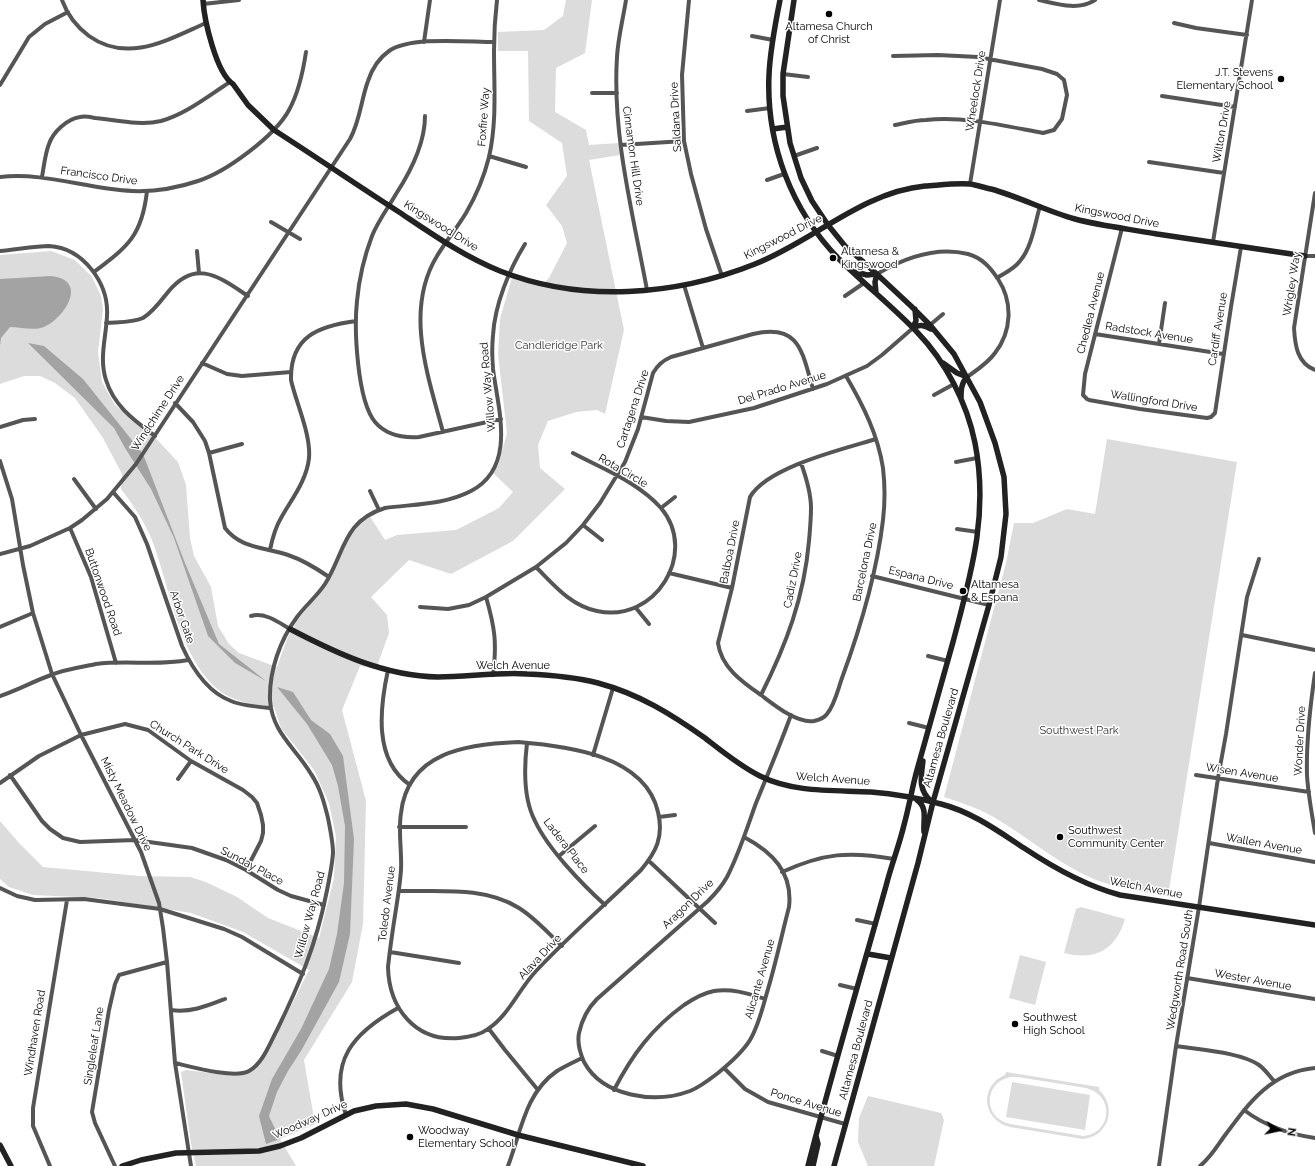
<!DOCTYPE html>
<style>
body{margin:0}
#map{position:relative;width:1315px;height:1166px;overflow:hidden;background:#fff;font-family:Raleway,sans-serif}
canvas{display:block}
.north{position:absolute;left:1259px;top:1110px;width:40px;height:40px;-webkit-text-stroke:3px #fff;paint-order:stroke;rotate:99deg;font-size:11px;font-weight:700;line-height:16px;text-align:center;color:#000}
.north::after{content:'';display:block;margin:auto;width:14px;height:18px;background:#000;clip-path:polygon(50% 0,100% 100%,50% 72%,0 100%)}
</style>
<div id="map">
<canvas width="1315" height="1166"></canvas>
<div class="north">N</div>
</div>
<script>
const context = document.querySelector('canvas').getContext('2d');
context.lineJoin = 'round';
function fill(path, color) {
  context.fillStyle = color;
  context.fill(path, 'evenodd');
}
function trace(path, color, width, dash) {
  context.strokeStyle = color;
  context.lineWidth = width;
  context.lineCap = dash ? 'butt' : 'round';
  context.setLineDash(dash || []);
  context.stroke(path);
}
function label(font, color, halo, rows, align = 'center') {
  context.font = font + ' Raleway,sans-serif';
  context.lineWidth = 3;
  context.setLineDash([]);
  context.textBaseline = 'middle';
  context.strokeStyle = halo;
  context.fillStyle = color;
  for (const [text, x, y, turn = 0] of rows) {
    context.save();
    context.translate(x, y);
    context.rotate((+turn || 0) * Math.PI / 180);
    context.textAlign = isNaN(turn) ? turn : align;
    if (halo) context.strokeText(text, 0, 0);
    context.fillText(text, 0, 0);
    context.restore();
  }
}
const green = new Path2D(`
 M566,0H592L585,53L556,68L555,112L586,130L589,145L619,143L620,155L589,160L624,330L605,414L597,410L576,412L548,421L538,445L540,468L565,489L513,541L451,574L409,560L371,597L387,615L389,633L376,669L360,666L342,710L366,801L363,924L352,982L304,1060L315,1124L280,1139L296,1166H196L191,1144L181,1072L186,1070L235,1076L257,1066L269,1050L309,970L243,932L191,913L99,898L33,895L9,887L0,879V821L19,843L43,867L139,876L190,877L206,882L237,897L268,918L319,938L334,878L336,837L329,803L314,770L281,728L274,707C259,705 244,704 230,697C179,672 170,580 149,533C141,517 132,503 121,489L122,474L103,438L75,398L55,383L40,376H24L0,384V255L51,251L75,260L92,277L101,296L103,309L98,352L102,382L115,405L148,430L178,462L186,485L190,538L194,556L211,587L218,626L229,644L239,653L277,667L287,639L297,621L329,580L351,534L369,515L385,540L397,535L456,530L499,508L513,492L493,473L499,463L507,433L498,354L500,319L512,277L542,285L549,278L567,243L562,226L546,205L567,176L562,143L529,121L528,51H498V32L544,30L563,16Z
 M1107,439L1237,462L1168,896C1139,891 1111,888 1085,875C1054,860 1027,837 997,819C981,809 962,803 944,797L1006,563L1014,523H1033L1067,509L1095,514Z
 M1081,907L1125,919C1116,950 1095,961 1064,953L1076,909Z
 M1020,955L1046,962L1035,1005L1009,998Z
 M1006,1072L1099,1087V1090C1118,1107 1108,1137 1083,1139L1010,1127C982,1120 979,1086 1005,1075ZM1010,1077H1018L1086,1088C1115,1095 1112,1134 1083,1136L1010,1124C983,1118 983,1083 1010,1077Z
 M1012,1082L1090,1095L1085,1130L1006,1117Z
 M868,1096L941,1113L944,1120L934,1166H868L858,1142L859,1118Z`);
const water = new Path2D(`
 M51,276C89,280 65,318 44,327C33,331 21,327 10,327L1,338L0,346V279Z
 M28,343L44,346L83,379L143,454L185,563L219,644L266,681L235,663L208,636L174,538L151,489L125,448L114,428Z
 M277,687L293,692L311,720L330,734L343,756L354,839L350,934L339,982L301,1051L288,1071L277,1092L269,1116L280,1139L266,1144L259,1116L272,1079L301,1029L329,969L337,934L344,883L345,826L338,786L332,765L307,724Z`);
const street = new Path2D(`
 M62,0C67,14 77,27 89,36C128,64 169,39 206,23
 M626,0C623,19 618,38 617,57C612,135 633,214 647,290
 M689,0L682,75L684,141L691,174L706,229L722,276
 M1039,0C1057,4 1078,11 1095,0
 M203,4L239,0
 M1174,23L1196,28L1247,35
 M752,36L773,40
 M424,42L430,0
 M893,56L938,55L978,57L1042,69L1057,74L1064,80L1067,95L1062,119L1054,130L1043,133C1005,126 965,116 926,120C915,120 905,123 895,125
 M783,74L808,77
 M0,85L29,37L45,24L68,12
 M592,93H617
 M1162,96L1235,107
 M747,111L770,108
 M425,116C425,143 411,171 396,194C388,208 378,221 372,236C364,257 359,279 357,301C354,329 357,400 375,422C386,435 403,438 419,437L501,419
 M621,145L684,141
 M489,156L526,167
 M794,156L817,148
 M1149,162L1224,173
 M0,177C45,172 87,189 132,191C154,192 177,188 198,181C226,172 275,136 289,110C299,92 303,72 306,52
 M42,177C44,166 45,154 49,144C53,132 67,119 80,117C84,116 90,117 95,118C116,120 140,126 161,121C186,114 208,96 230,82
 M767,180L784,174
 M970,184L1000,0
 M1315,193L1294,328C1295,345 1297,363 1315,370
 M271,222L300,239
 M1122,228L1085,374L1083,395L1087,399L1089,400L1140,409L1207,418L1211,417L1215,413L1231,307L1241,247
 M1213,242L1252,0
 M0,251C14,250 35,246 49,246C83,248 109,283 107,316C106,338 99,358 106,380C114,406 134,420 155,436
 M197,251L199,273
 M1305,256H1315
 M94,272C128,246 142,236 147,191
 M877,274C904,258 936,246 968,254C982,258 990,267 998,279C1013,302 1012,331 995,353C988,363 977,370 967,377
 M997,278C1005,273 1014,269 1020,261C1032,247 1035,223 1040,206
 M684,285L703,348
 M845,296L864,283
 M106,323C118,322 132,323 143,318C153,312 161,301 168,292C196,258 219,277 248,296
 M930,325L943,314
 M1095,334L1223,354
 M1159,344L1165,303
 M202,363L227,374L242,376L291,372
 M846,376C863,405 878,435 883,468C885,485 885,503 883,520C877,571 860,629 842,678C838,689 835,704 827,714C824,718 819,720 814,721C797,724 773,704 761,695C742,682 721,667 718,643L732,588L750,497C767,467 843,449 876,439
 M934,395L954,384
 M175,403L193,422L205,441L209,453L225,528C241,549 265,547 288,555C303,560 316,568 329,577
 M641,417L666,421L689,422L754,408L827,384L867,366L882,355L913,328
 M0,427L23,420L35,419
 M443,432C428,376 404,310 437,256C446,241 457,228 466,213C476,196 484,177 489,157C497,122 494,87 494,51C494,34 495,17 497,0
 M209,453L242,444
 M573,453C603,469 638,482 661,508L675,497
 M0,461L12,499L23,565L33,613L52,674L81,735L141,852L159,903L163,928L167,962L175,1063L191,1166
 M956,462L977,458
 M74,479L96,509
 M370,491L379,510
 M113,492L135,517L147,544L182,646C192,668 207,692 231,701C243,706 258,707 271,708
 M583,525L602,540
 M70,528L91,577L116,663
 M957,529L978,532
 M270,550C272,540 275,528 281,518C291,500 307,480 309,458C311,434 296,403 291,380C290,336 319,326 356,321
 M0,554L30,546L70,528L82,520L107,499L136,464L350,139C360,121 361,100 368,81C372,69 379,58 389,51C411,36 467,42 494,42
 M536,567C554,585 571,606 597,611C655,624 699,553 661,508
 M669,573L732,588
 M872,576L989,605
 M486,597C495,628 497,643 493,675
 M420,607L448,609L469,605L486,597L536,567L566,543L583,525L600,503L625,462L638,429L653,373C658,365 662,361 671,357L753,334C800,323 802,352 813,389
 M636,608L649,624
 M251,616C265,612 278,622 290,629
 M0,627L33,613
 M1242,635L1315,650
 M928,656L948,661
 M388,670C380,707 373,760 410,785
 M1315,673C1310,707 1306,740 1307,775C1308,794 1312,814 1315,833
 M761,695C786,645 804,598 809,541C810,530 811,519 811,508C811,492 806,477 801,463
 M0,696C18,690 34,681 51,675C65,669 82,667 96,664C127,660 158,666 188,660
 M909,723L929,728
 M518,742C567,746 645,755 658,812C664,837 656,852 641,870C606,904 569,936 536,971C519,989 509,1015 488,1029C480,1035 469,1037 459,1038C415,1042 389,1008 388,967C390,948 393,928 396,909C398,896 400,884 401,870C402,851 398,832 401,813C408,752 467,744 518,742Z
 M527,743C524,768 523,798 535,821C548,849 582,884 605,905
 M593,755L613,688
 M10,775L42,821L50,829L63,838L80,842L135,840L192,848L226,860L246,870L278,890L291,896L324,905
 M1196,775L1309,792
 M178,779L191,761
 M0,783L39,756L81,735L125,724L148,730L191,761L243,790L252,797L257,803L261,815L263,825V833L261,841L246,870
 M659,817L675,815
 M399,827H466
 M744,837C772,852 793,872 789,907C782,934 776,962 768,989C763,1006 759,1025 750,1040C742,1053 729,1064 718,1073C709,1080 700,1087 690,1091C655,1104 603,1097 584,1062C580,1053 577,1043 579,1033C582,1019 587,1009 597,999L708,901C715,894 722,886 727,877C739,854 747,828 756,803C768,774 780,745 791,715
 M1209,843L1315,862
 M559,856L595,826
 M649,861L715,923
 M782,872C824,853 849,851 894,859
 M0,888L17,896L35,900L84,899L160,909L224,929L242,937L303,974
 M400,891C439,892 484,886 519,908C535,918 548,933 562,946
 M857,920L876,924
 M390,952L459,963
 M1187,978L1315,999
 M840,985L857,989
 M171,1010C190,1013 207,1006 225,999
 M489,1029L505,1050L538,1090
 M1176,1046C1200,1050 1240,1052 1259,1065C1265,1069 1269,1076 1274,1081
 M822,1051L838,1056
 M175,1063C192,1067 235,1079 249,1071C263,1063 270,1043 277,1030C299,985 316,945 326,895C329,881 332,867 333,853C333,841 330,829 328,818C324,802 320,787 311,774C296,748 272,733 270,700C269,671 280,640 297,617C306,605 317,596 325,584C345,552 343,521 385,508C414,504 444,505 471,491C517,467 498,409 493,369C492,358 492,346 493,335C495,304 509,270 525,244
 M724,1068L745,1089L768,1102L845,1124
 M614,1090C632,1055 652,1028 684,1005C693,999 703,993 714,991C732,988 749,994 765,999
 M1244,1110C1265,1126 1288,1134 1315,1138
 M346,1115C328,1061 353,1033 398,1008
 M50,1166L33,1126V1108L67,900
 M115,1166L95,1123L92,1112L109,1010L115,984L119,975L167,962
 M508,1166C521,1132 525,1093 557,1071C565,1066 574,1062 582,1058
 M1159,1166L1176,1046L1199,907L1218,778L1226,734L1247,597L1259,559
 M1200,1166C1210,1158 1216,1148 1223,1138C1248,1104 1270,1072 1315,1068`);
const secondary = new Path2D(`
 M203,0C204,19 216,73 233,84L248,105L274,130C316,157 357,185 399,212C432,234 463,256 500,271C581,303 675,296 755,264C812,242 862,192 925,186C940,185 956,183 970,184C977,185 985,188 991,189C1020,197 1046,211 1075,219C1101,226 1130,229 1157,234C1206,241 1256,249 1305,256
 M780,0C775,25 770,50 769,75C766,143 791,210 839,259C864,284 892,306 917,332C946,362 967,403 975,443C989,514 971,574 953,642C941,685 929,727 917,770C912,788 909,807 904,825C899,846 891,866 886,886C860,979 832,1072 808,1166
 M794,0L783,74V96L790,143L801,178L812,201L828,225L845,246L867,265L911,306L930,325L954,354L980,402L995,443L1004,477L1006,514L1001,557L989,605L933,802L918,863L834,1166
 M773,129L787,127
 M852,271L867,275L877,274L875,282L876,293
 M913,327L916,321L915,309
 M913,328C919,324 924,325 931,329
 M943,363L957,373L967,377C961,383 961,391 961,399
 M290,629C336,653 384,676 438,677C467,677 497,672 527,674C551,675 575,677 598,683C639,694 671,714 705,738C723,752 740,766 760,776C794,793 834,790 871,792C895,794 918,798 941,804C972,812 998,831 1024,848C1054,868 1086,886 1120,895L1315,925
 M923,761C921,777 918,790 931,801
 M917,800C928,808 923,819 924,832
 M868,954L891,958
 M0,1145L11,1166
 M122,1166L141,1160L176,1153L259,1151L280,1146L301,1138L354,1111L376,1106L406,1104L433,1109L518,1135L643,1166
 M813,1166L818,1144L816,1136`);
const markers = [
 [829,14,4,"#000"],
 [1281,79,4,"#000"],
 [833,258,4,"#000"],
 [963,591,4,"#000"],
 [1060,837,4,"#000"],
 [1015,1024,4,"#000"],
 [410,1137,4,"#000"]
];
const poiNames = [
 ["Altamesa Church",829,27,"center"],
 ["of Christ",829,40,"center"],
 ["J.T. Stevens",1273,73,"right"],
 ["Elementary School",1273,86,"right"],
 ["Altamesa &",841,252],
 ["Kingswood",841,265],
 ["Altamesa",971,585],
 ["& Espana",971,598],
 ["Southwest",1068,831],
 ["Community Center",1068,844],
 ["Southwest",1023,1018],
 ["High School",1023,1031],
 ["Woodway",418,1131],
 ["Elementary School",418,1144]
];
const streetNames = [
 ["Wheelock Drive",976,91,-81],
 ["Foxfire Way",484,117,-86],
 ["Saldana Drive",676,117,-93],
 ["Wilton Drive",1222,132,-80],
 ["Cinnamon Hill Drive",633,156,82],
 ["Francisco Drive",99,176,8],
 ["Kingswood Drive",1117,216,11],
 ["Kingswood Drive",441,226,32],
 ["Kingswood Drive",783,237,-27],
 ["Wrigley Way",1292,284,-81],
 ["Chedlea Avenue",1091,313,-76],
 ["Cardiff Avenue",1218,329,-81],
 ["Radstock Avenue",1149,333,9],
 ["Willow Way Road",488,387,-95],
 ["Del Prado Avenue",782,388,-17],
 ["Wallingford Drive",1154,401,9],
 ["Cartagena Drive",633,409,-72],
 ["Windchime Drive",158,413,-57],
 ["Rota Circle",623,471,30],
 ["Balboa Drive",730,552,-79],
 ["Barcelona Drive",865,562,-78],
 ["Espana Drive",921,578,14],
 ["Cadiz Drive",793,580,-79],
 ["Buttonwood Road",103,592,71],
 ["Arbor Gate",182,617,71],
 ["Welch Avenue",513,666],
 ["Altamesa Boulevard",941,738,-74],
 ["Wonder Drive",1300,741,-87],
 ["Church Park Drive",189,747,32],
 ["Wisen Avenue",1242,773,9],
 ["Welch Avenue",833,779,4],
 ["Misty Meadow Drive",126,804,64],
 ["Wallen Avenue",1264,844,10],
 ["Ladera Place",566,846,52],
 ["Sunday Place",252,866,28],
 ["Welch Avenue",1146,888,11],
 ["Toledo Avenue",387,904,-83],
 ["Aragon Drive",688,904,-44],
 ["Willow Way Road",310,915,-75],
 ["Alava Drive",540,957,-47],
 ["Wedgworth Road South",1180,970,-81],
 ["Alicante Avenue",760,979,-74],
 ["Wester Avenue",1253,980,10],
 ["Windhaven Road",35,1033,-81],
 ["Singleleaf Lane",94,1046,-81],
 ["Altamesa Boulevard",856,1050,-75],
 ["Ponce Avenue",806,1103,17],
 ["Woodway Drive",310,1120,-24]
];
const parkNames = [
 ["Candleridge Park",559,346],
 ["Southwest Park",1079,731]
];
fill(green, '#dcdcdc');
fill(water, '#a3a3a3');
trace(street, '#555', 4);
trace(secondary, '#222', 5.5);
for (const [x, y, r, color] of markers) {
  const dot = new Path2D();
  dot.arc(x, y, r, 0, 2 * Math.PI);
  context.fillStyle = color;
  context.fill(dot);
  trace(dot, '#fff', 1.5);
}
label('11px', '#000', '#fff', poiNames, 'left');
label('11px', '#000', '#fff', streetNames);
label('11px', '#333', '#fff', parkNames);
</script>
